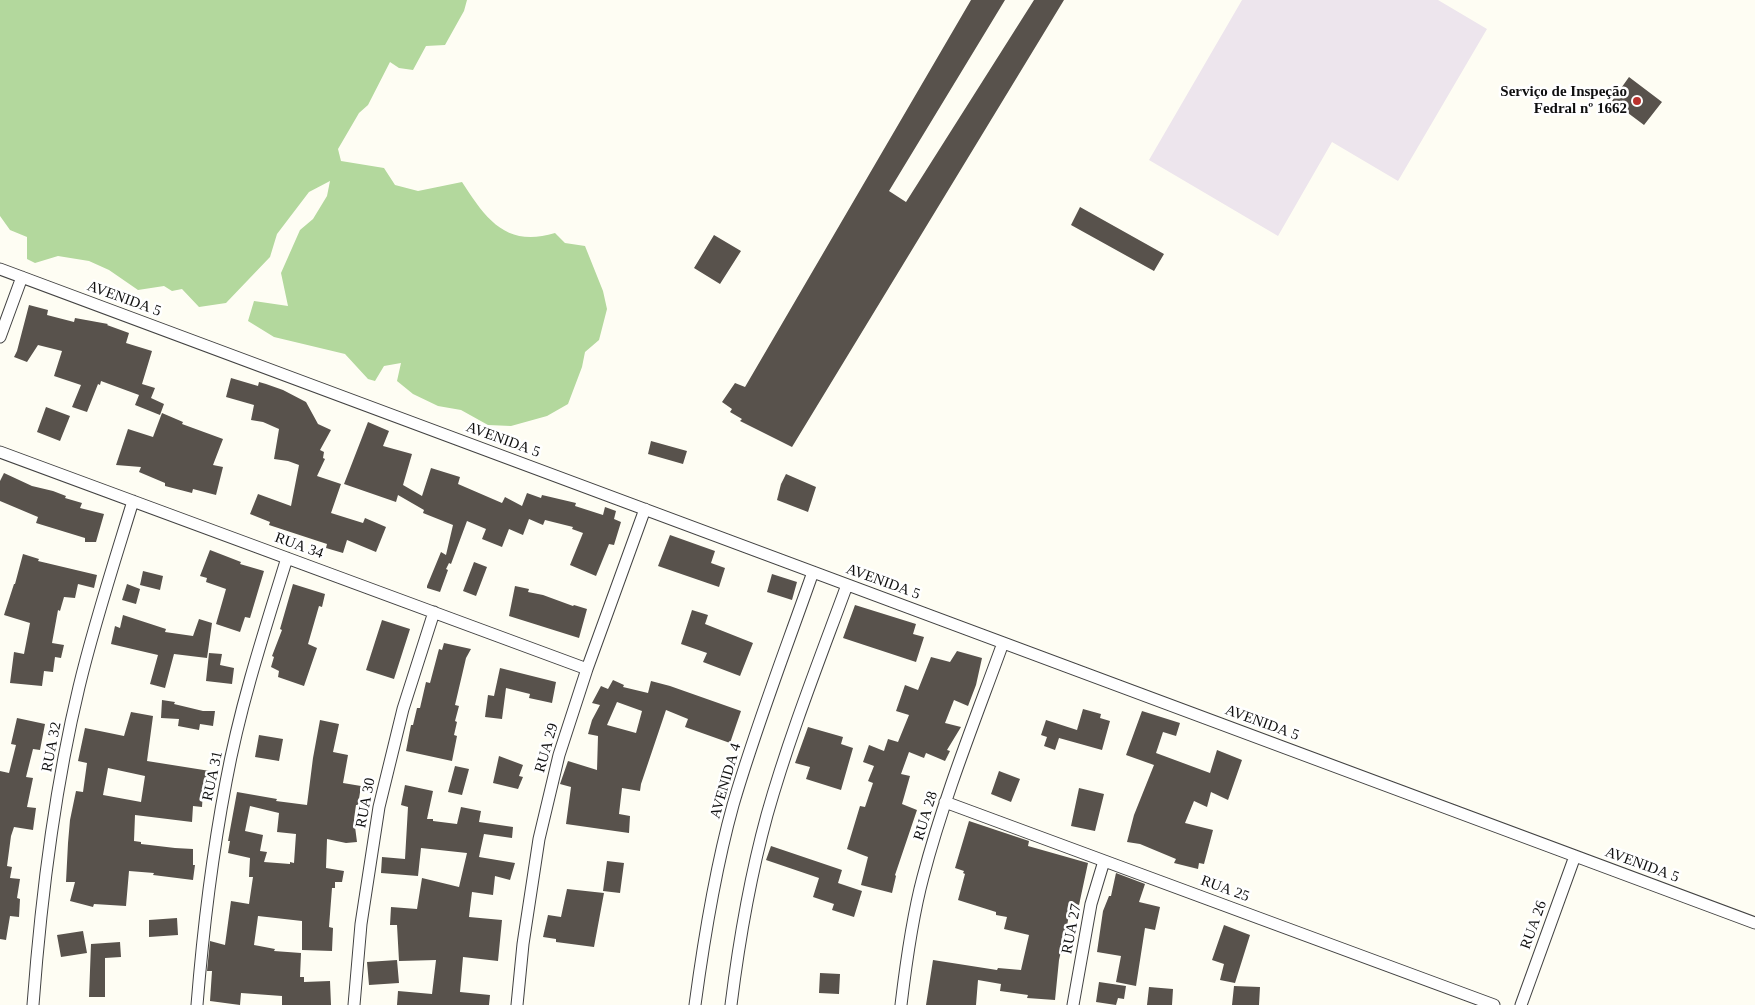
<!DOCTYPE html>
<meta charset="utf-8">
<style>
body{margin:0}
canvas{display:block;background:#fefdf3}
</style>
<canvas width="1755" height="1005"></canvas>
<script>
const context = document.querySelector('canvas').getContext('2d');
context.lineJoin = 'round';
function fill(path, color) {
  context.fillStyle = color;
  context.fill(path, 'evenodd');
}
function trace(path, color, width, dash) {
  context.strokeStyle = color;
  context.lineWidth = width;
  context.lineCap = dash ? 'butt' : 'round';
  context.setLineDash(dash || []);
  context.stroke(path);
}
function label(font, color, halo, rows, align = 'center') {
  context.font = font + ' "Times New Roman",serif';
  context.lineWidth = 5;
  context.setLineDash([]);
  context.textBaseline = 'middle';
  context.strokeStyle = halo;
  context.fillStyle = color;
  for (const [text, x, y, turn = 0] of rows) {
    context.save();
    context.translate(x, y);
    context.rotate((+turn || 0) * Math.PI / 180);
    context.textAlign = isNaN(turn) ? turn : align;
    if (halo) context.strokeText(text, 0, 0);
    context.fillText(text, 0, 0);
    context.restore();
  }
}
const industrial = new Path2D(`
 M1242,0H1438L1487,29L1398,181L1332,142L1278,236L1149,160Z`);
const forest = new Path2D(`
 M0,0H467L464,11L445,45L426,46L413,70L399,68L390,62L368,105L359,113L338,149L341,161L384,168L395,185L418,191L462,182C486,219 506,248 555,233L565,243L585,246L603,291L607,309L599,340L585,352L582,367L568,404L547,416L511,426L488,425L461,410L438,406L413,394L397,381L401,363L384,366L375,381L368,379L345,354L274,337L248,321L254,301L288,306L281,273L300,230L313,219L327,196L330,181L309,192L277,234L270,257L226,303L199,307L182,289L172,291L164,286L138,290L109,270L89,261L58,256L35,263L27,259V237L10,230L0,216Z`);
const building = new Path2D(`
 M971,0H1005L889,191L906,202L1034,0H1064L792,447L740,421L742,419L730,412L732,409L722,402L735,383L745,387Z
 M1629,77L1662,102L1644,125L1612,101Z
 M1080,207L1164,254L1154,271L1071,225Z
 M714,235L741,251L720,284L694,268Z
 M29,305L48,310L47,315L74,322L75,318L108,324L107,325L129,333L126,343L152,351L142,384L155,388L151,398L164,404L160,415L135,405L139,395L101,381L100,385L98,384L87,412L72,407L81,385L54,376L62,351L38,345L27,362L14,357L17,351Z
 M231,378L258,386L259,382L266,384L283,390L306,402L318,424L331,430L320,450L324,452L323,458L325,459L317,476L341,484L331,513L363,523L365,518L386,527L376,552L347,540L343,553L326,548L327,544L269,525L270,522L250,514L258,494L291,506L299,465L288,461L274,459L279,429L263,422L251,420L254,405L226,397Z
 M46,407L70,416L60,441L37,432Z
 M162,413L183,422L182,424L223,439L213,465L223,467L216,495L193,489L192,493L165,486V483L139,472L141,467L116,465L128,429L153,437Z
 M368,422L389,431L383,446L412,454L403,485L422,496L431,468L460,477L458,484L502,503L505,497L522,506L527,493L541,498L542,495L576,503L575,506L603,515L605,507L616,511L614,519L621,522L614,545L609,544L596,576L570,565L583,533L572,529L573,527L545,520L543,525L529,519L523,535L509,529L502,547L482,539L486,529L467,521L451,564L449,563L446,569L448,570L440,592L427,588V586L441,552L446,555L453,525L423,513L424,510L398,495L396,502L344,484Z
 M651,441L687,451L683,464L648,454Z
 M4,473L32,486L53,491L66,496L65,498L82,503L80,508L104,514L96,542H85V538L36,523L38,517L0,501V481Z
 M786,474L816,487L808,512L777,500L781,484Z
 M670,535L715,551L711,563L725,568L719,587L658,566Z
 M210,550L241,562L240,564L264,571L250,618L245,617L240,632L216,624L226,589L206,582L207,578L200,576Z
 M23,554L39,559L38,561L97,575L94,588L78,584L75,598L64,597L60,611L58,610L52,643L64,645L61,658L55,657L53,672L44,671L42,686L10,683L14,652L24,654L30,623L4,615L14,584H15Z
 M474,562L487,567L476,596L463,591Z
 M143,571L163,576L160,590L140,585Z
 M772,574L797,582L792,600L767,592Z
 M127,584L140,589L136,604L122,600Z
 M293,584L325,594L322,607L319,606L308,644L317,648L304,686L278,677L279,671L271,667L274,657L272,656L282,630L280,629Z
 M515,586L529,589L528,592L543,595L573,606L574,605L587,609L579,638L509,616Z
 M855,605L916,624L913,634L924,637L916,662L843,638Z
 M692,610L708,615L705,624L753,643L740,676L703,662L707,653L681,644Z
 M123,615L166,629L165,632L193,636L199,619L212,623L207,658L174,654L165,688L150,684L158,655L111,644L115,626L120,628Z
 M382,620L410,629L394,679L366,670Z
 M444,643L471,649L466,658L455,705L459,706L455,721L457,722L454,735L457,736L452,761L406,751L411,725H413L417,708H420L426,682L430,683L439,649L442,650Z
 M957,651L982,658L976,685L968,706L954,700L945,723L961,727L947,750L950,751L945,761L926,753L924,758L909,752L901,774L910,776L902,804L917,810L895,875L896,876L892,893L861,885L868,857L847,849L860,806L865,807L873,783L868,781L874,766L863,762L869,745L884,751L888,739L898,742L909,715L896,711L905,685L918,690L931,657L950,662Z
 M209,653L222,654L220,665L234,668L232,684L206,681Z
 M500,668L556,682L552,703L529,698L530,694L506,688L502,719L485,717L488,695L494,696Z
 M613,680L624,685L623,687L648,693L651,681L670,686L741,711L730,743L685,727L688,719L666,710L641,784L640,791L622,788L619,814L630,816L629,833L566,824L571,787L560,784L568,761L597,770L598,736L588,734L592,720L600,705L592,703L601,686L608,689ZM617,702L642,711L636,733L607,725Z
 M162,700L175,702L174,704L203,711H215L213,726L200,724L199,730L178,726L179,719L161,718Z
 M1083,709L1101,714L1100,718L1110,721L1102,750L1059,738L1055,750L1044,746L1047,737L1041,735L1046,720L1077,730Z
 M1142,711L1180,723L1176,736L1163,732L1156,753L1210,773L1217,750L1242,760L1228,800L1211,792L1207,807L1194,801L1185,823L1213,830L1204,864L1199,863L1198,869L1174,863L1176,859L1140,844L1127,842L1134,815L1154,765L1126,755Z
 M131,712L153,716L147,761L210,771L207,792L203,791L202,807L193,806L192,822L135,815L134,841L141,842V844L175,848L193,849V865H195L193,880L153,875L154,873L129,871L126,906L94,904L93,907L70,901L75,882H66L68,843L70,820L76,791L83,792L87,763L78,761L85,728L124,736ZM108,768L145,776L141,802L103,795Z
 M17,718L45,724L40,750L33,749L26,777L33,778L27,807L36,808L33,830L14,827L11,836L7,866L12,867L10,878L20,879L17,898L20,899L19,917L10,916L6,940L0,939V771L9,773L16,745L11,744Z
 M320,720L339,724L333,752L348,755L343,783L361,786L358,805H356L354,819L357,842L346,843L327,839L326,868L344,871L342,882H335V888H332L329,927L333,928L332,951L302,950V921L258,916L254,945L275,949L274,951L301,953L300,977H304V982L330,981L331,1005H282V996L241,993L240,1005L210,1001L212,971H207L210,941L225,945L231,901L249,904L253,877H249L250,858L228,853L230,841H228L237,792L277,799L276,801L307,805L313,758ZM250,806L279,813L277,832L296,834L294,863L290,862V864L264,862L267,852L260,851L263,835L245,831Z
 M808,727L843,737L841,744L853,748L841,790L806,779L810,767L795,763Z
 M259,735L283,739L279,761L255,757Z
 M499,756L523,765L519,776L523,777L518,789L493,783Z
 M455,766L469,769L462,795L448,792Z
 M999,771L1020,779L1011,802L991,794Z
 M405,785L433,791L427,819H433V821L457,824L461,807L481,811L479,822L513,827L512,838L484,834L479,857L515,863L510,880L495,876L493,895L472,892L469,917L502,920L498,961L463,957L460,992L490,995L489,1005H397L398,991L432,994L436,960L399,961L397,925H390L391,907L417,909L422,878L459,887L467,853L421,848L418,876L381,873L382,857L405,859L408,807L401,805Z
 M1079,788L1104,794L1095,831L1071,826Z
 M969,821L1029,841L1028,846L1088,863L1079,905L1071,903L1067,926L1059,960L1055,1000L1027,998L1028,995L1000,991L1001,984L978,980L976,1005H926L933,960L997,970L998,968L1021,970L1029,935L1004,929L1007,917L996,915V912L958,900L965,874L963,873L964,871L955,868Z
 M771,846L842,870L838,883L862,891L854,917L832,910L834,904L813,897L819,878L766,860Z
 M607,861L624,863L620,893L603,891Z
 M1116,873L1145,884L1139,902L1160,907L1155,930L1145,928L1136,986L1116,982L1121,956L1097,952L1103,911L1109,896H1111Z
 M567,889L604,893L594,947L556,942V939L543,937L548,915L561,917Z
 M177,918L178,935L149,937V920Z
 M1224,925L1250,935L1235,983L1220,980L1224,964L1212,960Z
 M83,931L87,953L61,957L57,935Z
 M120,942L121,957L105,958V997H89L91,944Z
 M397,960L399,983L369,985L367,962Z
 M820,973L840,974L839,994L819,993Z
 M1099,982L1126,986L1124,999L1118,998L1116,1005L1096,1002Z
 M1234,986L1260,987L1259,1005H1232Z
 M1149,987L1173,989L1172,1005H1147Z`);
const minor = new Path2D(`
 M0,269L1755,923
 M0,337L22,277
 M0,452L587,669
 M945,802L1494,1005
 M33,1005C41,898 54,791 79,687C94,624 114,563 133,501
 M197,1005C203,930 212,856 226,782C240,706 264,632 287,558
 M354,1005L361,924L379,807L403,709L434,612
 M517,1005L523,944L539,839L559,755L587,669L645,509
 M695,1005C704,938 715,870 733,805C756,726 786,649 813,572
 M731,1005C739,941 750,877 767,815C789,737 819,661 847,585
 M901,1005C906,963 912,918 923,877C944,797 975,720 1003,643
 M1073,1005L1091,904L1104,861
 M1521,1005L1575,856`);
const markers = [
 [1637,101,5,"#ba322d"]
];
const poiNames = [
 ["Serviço de Inspeção",1627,92],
 ["Fedral nº 1662",1627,109]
];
const streetNames = [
 ["AVENIDA 5",124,299,20],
 ["AVENIDA 5",503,440,20],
 ["RUA 34",299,546,20],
 ["AVENIDA 5",883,582,20],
 ["AVENIDA 5",1262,723,20],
 ["RUA 32",52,747,-79],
 ["RUA 29",547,748,-74],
 ["RUA 31",213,776,-78],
 ["AVENIDA 4",726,781,-74],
 ["RUA 30",366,803,-79],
 ["RUA 28",926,816,-73],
 ["AVENIDA 5",1642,865,20],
 ["RUA 25",1225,889,20],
 ["RUA 26",1534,925,-70],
 ["RUA 27",1072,929,-79]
];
fill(industrial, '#ede5ed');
fill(forest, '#b3d89d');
fill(building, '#58524c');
trace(minor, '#434343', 13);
trace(minor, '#fff', 11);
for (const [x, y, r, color] of markers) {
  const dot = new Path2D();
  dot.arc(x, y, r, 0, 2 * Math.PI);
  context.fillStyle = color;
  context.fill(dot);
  trace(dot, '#fff', 2);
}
label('bold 15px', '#101010', '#fff', poiNames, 'right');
label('15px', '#101010', '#fff', streetNames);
</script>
